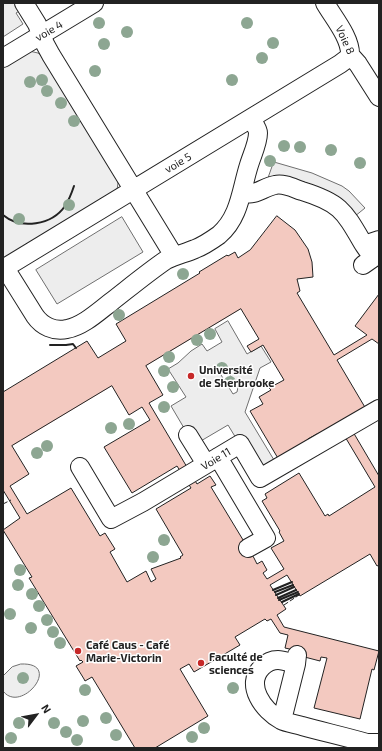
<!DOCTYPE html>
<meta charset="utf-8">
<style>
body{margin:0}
#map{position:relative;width:382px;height:751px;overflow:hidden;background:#fff;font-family:"Exo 2",sans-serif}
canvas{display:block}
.frame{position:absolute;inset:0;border:4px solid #222;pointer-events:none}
.north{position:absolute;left:16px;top:695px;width:40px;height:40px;-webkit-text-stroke:3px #fff;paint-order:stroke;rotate:58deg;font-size:11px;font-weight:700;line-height:16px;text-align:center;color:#222}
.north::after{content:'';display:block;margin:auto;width:14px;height:18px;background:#222;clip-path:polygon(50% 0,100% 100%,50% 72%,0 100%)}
</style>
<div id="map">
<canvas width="382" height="751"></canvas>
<div class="frame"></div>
<div class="north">N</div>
</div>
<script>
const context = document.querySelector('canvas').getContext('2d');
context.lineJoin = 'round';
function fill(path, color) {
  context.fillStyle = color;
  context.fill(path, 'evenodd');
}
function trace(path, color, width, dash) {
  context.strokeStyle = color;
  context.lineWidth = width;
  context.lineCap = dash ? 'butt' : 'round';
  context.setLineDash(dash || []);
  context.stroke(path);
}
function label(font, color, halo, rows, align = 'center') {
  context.font = font + ' "Exo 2",sans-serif';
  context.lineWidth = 3;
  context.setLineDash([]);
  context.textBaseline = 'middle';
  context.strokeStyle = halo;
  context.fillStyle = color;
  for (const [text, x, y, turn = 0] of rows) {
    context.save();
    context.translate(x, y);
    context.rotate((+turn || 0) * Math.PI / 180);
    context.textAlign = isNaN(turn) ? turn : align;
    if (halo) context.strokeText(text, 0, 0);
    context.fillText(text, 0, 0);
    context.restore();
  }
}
const green = new Path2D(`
 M29,51L38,53L42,56L117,178L118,183L117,190L3,263V65Z
 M21,664C64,662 21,715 3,691V676L12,667Z`);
const parking = new Path2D(`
 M3,3H33L16,13L23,24L3,37Z
 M274,162L312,173L342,186L349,191L365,208L349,221L268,179Z
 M122,217L143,252L57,304L36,270Z
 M228,321L247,354L261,346L271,362L260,368L245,412L274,460L256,471L228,425L194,445L171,406L186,397L168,369L178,363L191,351L202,344L207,351L222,342L215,329ZM222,363L238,387L237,392L233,394L216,367Z`);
const building = new Path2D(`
 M277,216L295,230L308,249L312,262L313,277L297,279L300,291L297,293L334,355L367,335L355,326L379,294V344L372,339L337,360L366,409L346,420L379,476V565L377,566L370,554L300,596L287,575L270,585L286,609L277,615L284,627L379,651L374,670L372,669L360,719L314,708L327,658L321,657L320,661L293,654L294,650L285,648L288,635L280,633L271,619L267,621L265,619L235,637L240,645L194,672L189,664L180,669L208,716L155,748H135L92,677L85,681L84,679L76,666L83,662L81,660L80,661L29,578L32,577L3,530L20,518L3,490V392L87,341L98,358L126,341L116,324L200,273L199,272L227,255L228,256L235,252L238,258L250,250ZM241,309L259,339L247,346L251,352L263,345L284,380L269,388L271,390L259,397L263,404L250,411L279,460L309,442L308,439L317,434L318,437L338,425L375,487L329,516L328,514L325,516L299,473L265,494L267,498L262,501L280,531L279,532L284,541L271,548L284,569L267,579L263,573L267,570L262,561L257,564L254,558L211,487L216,485L210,476L197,484L149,403L163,395L146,366ZM112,386L129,415L142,407L150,420L104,447L132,493L177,466L191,488L156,509L183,555L180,557L181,558L151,569L156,579L151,582L146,571L127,582L110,552L115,549L105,533L100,536L71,488L27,514L10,486L29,474L12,446Z`);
const minor = new Path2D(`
 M24,3L37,24L45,44L51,55L174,256
 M325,3C333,17 351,38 350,55L358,64L379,97
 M3,58L94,3
 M243,192C255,197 263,187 275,185C284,183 293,188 302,191C341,203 344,211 364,245L379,240
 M363,265L373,258L364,245
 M5,268L35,316C42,326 54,332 67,329C83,326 98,312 111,302C129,288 147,273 166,260C176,255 186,253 195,249C203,246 212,240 219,235C240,217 241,190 249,165C252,155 258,143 258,133C258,128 253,123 251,119
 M3,269L340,64L348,58L350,55
 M188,435L206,464
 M218,457L266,538L248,548
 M80,467L111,519L143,502L240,444L260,478L379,409
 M296,664C290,663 284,660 278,660C272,660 266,663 262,667C244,685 264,711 281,720C287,723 296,724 302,726C324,732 346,737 367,743H379
 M282,720L296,664L297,655`);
const fence = new Path2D(`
 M3,504L11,500
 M284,605L299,595`);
const wall = new Path2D(`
 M3,215C21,230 52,225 65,206C69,200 72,192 74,186
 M50,345H66L73,344L76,348
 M273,590L292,582
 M275,592L293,585
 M276,595L294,587
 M278,598L296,590
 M279,600L298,592
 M282,602L299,594`);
const trees = [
 [99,23],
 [247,23],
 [127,32],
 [273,43],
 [104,44],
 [262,58],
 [95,71],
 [42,80],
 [232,80],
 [30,82],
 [47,91],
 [61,103],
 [74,121],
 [284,146],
 [300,147],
 [331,150],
 [270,161],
 [360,163],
 [69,205],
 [19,219],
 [183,274],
 [119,315],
 [210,334],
 [197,340],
 [169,357],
 [222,368],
 [164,371],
 [230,382],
 [173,387],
 [164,407],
 [129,424],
 [111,428],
 [47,446],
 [37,453],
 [164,540],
 [153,557],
 [20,570],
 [18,585],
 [32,594],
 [39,606],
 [10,614],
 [47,620],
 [31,628],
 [53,632],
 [60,643],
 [23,678],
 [233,688],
 [85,690],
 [106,718],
 [83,721],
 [19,723],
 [54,723],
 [204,728],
 [66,732],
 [116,735],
 [192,737],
 [11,738],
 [77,740]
];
const markers = [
 [191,376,4,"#c62828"],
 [78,651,4,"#c62828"],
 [201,663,4,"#c62828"]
];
const streetNames = [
 ["voie 4",49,31,-31],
 ["Voie 8",345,40,65],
 ["voie 5",178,163,-31],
 ["Voie 11",216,459,-31]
];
const poiNames = [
 ["Université",199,370],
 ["de Sherbrooke",199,383],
 ["Café Caus - Café",86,645],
 ["Marie-Victorin",86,658],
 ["Faculté de",209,657],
 ["sciences",209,670]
];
fill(green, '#eee');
trace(green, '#6f6f6f', 1);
fill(parking, '#ededed');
trace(parking, '#6f6f6f', 1);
fill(building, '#f3c9c0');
trace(building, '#222', 1);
trace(minor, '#222', 20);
trace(minor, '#fff', 18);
trace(fence, '#222', 1, [5, 2]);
trace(wall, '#222', 2);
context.fillStyle = '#8da692';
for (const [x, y] of trees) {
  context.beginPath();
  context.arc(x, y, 6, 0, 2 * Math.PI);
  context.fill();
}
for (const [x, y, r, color] of markers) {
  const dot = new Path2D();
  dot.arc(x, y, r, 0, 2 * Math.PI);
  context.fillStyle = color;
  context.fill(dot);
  trace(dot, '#fff', 1.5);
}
label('11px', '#222', '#fff', streetNames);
label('bold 11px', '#222', '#fff', poiNames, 'left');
</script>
